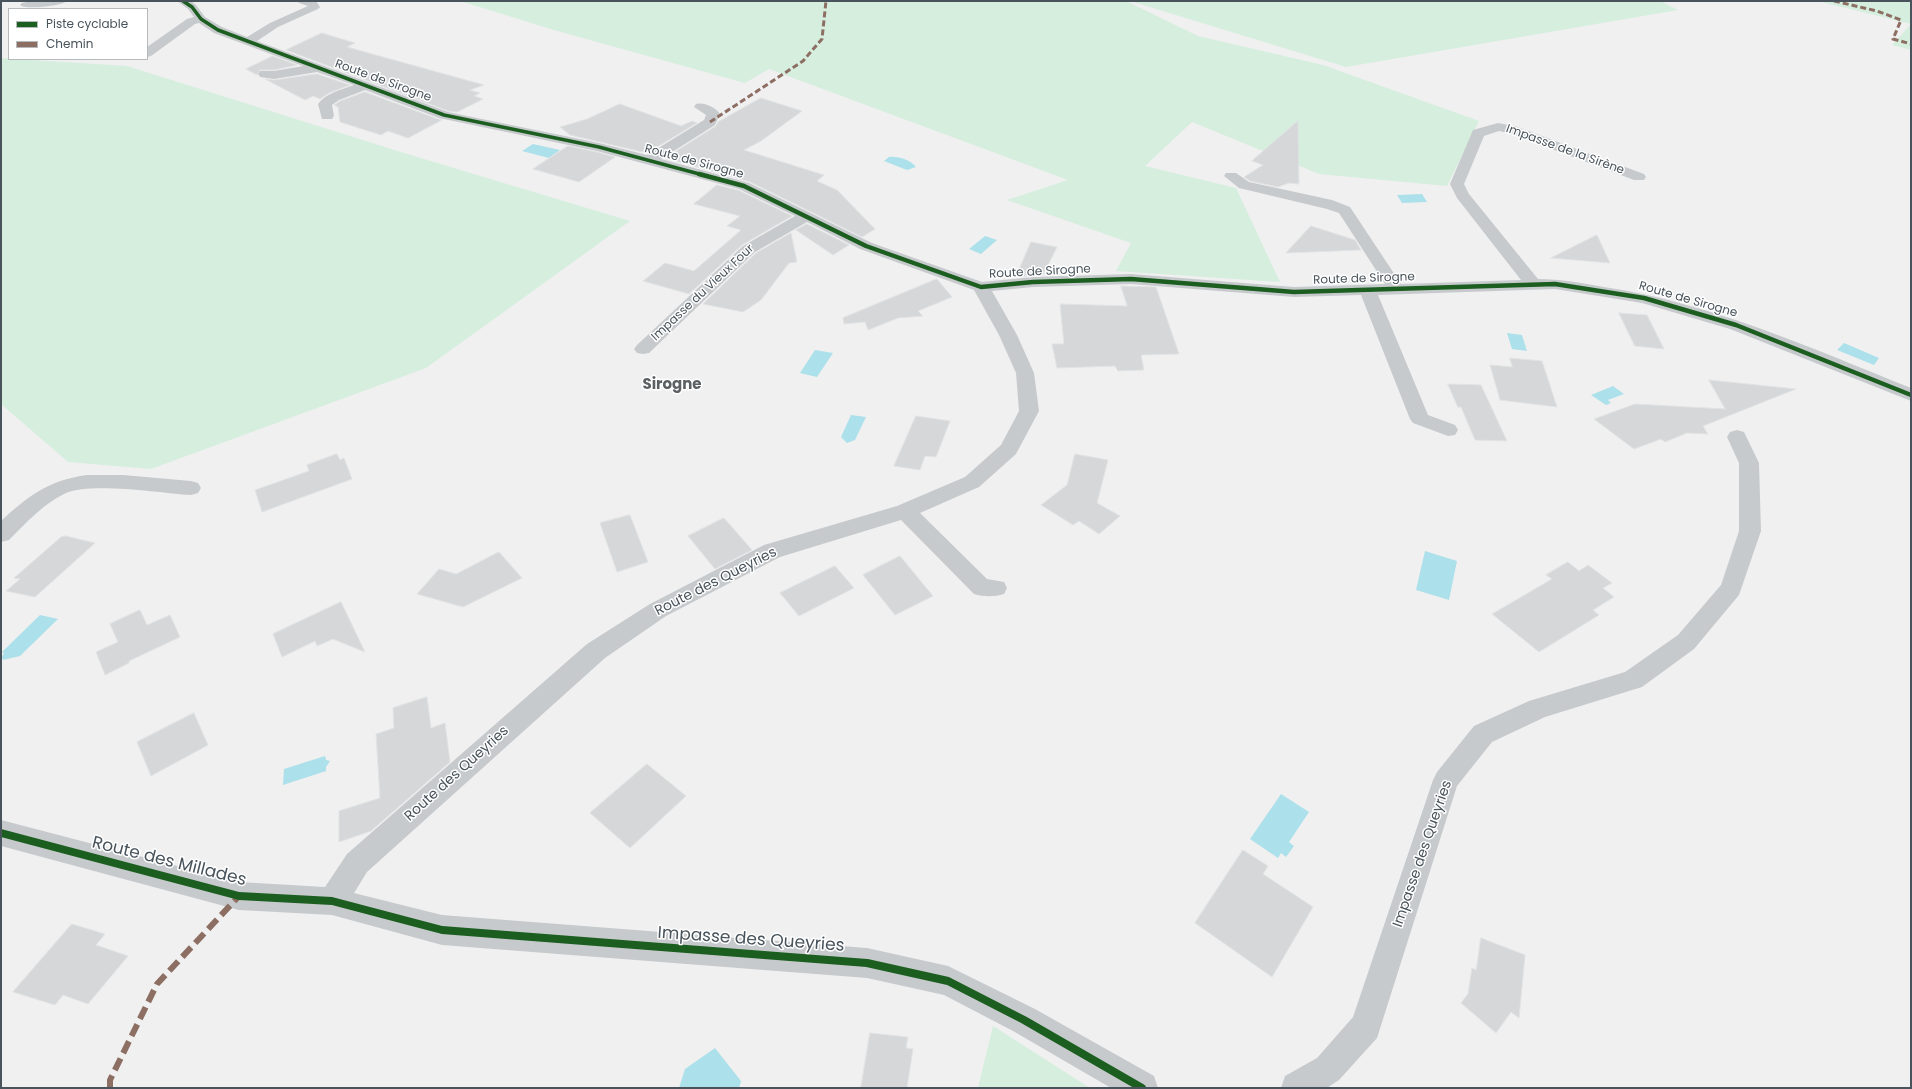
<!DOCTYPE html>
<meta charset="utf-8">
<style>
body{margin:0}
#map{position:relative;width:1912px;height:1089px;overflow:hidden;background:#f0f0f0;font-family:Poppins,sans-serif}
canvas{display:block}
.frame{position:absolute;inset:0;border:2px solid #48535b;pointer-events:none}
.legend{position:absolute;left:8px;top:8px;width:140px;height:52px;box-sizing:border-box;background:#fff;border:1px solid #b6babd;margin:0;padding:5px 7px;list-style:none;font-size:12px;color:#48535b}
.legend li{display:flex;align-items:center;gap:8px;height:20px}
.legend b{width:20px;border:1px solid #b6babd}
</style>
<div id="map">
<canvas width="1912" height="1089"></canvas>
<div class="frame"></div>
<ul class="legend">
<li><b style="height:5px;background:#1b5e20"></b>Piste cyclable</li>
<li><b style="height:5px;background:#8d6e63"></b>Chemin</li>
</ul>
</div>
<script>
const context = document.querySelector('canvas').getContext('2d');
context.lineJoin = 'round';
function fill(path, color) {
  context.fillStyle = color;
  context.fill(path, 'evenodd');
}
function trace(path, color, width, dash) {
  context.strokeStyle = color;
  context.lineWidth = width;
  context.lineCap = dash ? 'butt' : 'round';
  context.setLineDash(dash || []);
  context.stroke(path);
}
function label(font, color, halo, rows, align = 'center') {
  context.font = font + ' Poppins,sans-serif';
  context.lineWidth = 3;
  context.setLineDash([]);
  context.textBaseline = 'middle';
  context.strokeStyle = halo;
  context.fillStyle = color;
  for (const [text, x, y, turn = 0] of rows) {
    context.save();
    context.translate(x, y);
    context.rotate((+turn || 0) * Math.PI / 180);
    context.textAlign = isNaN(turn) ? turn : align;
    if (halo) context.strokeText(text, 0, 0);
    context.fillText(text, 0, 0);
    context.restore();
  }
}
const green = new Path2D(`
 M460,1H1126L1198,36L1323,65L1479,121L1447,186L1319,174L1192,122L1145,166L1236,188L1280,282L1116,271L1131,243L1007,200L1068,180L769,69L745,83L554,30Z
 M1130,1H1660L1678,10L1346,67Z
 M1817,1H1911V50L1892,45L1911,24Z
 M1,58L127,66L404,153L630,221L426,368L151,469L68,462L1,404Z
 M993,1026L1090,1088H978Z`);
const water = new Path2D(`
 M533,144L560,150L549,158L522,151Z
 M889,157C898,156 911,160 916,167L907,170L884,161Z
 M1422,194L1427,202L1402,203L1397,195Z
 M985,236L997,240L981,254L969,249Z
 M1507,333L1522,335L1527,351L1512,349Z
 M1844,343L1879,358L1874,365L1837,350Z
 M815,350L833,353L817,377L800,373Z
 M1613,386L1624,394L1608,400L1611,403L1606,405L1591,395Z
 M851,415L866,417L855,440L847,443L841,437Z
 M1425,551L1457,561L1449,600L1416,590Z
 M40,615L58,619L20,656L3,660L2,657L4,653L2,652Z
 M325,756L326,760L330,761L326,767V771L283,785L284,769Z
 M1281,794L1309,812L1289,842L1294,846L1286,857L1281,853L1278,858L1250,839Z
 M715,1048L741,1081L739,1088H679L685,1069Z`);
const building = new Path2D(`
 M322,33L355,43L347,47L484,85L470,90L480,93L474,96L483,99L457,112L448,111L286,50Z
 M273,56L297,65L274,70H260L257,75L246,69Z
 M317,74L350,85L329,93L320,99L313,96L305,100L265,79L274,80Z
 M365,92L438,119L442,120L408,138L388,131L381,135L340,122L338,107L334,105L340,101Z
 M761,98L802,111L761,141L744,150L824,175L817,181L837,190L875,229L862,237L750,182L665,158L716,126L718,122Z
 M620,104L681,126L692,121L697,123L647,153L570,135L560,127L587,119Z
 M1298,121L1299,184L1289,183L1278,187L1250,181L1244,177L1263,165L1252,161Z
 M568,146L597,152L615,157L579,182L533,169Z
 M717,185L738,190L792,216L742,245L689,294L643,281L665,263L694,271L741,230L727,226L740,216L694,204Z
 M807,224L849,245L833,255L796,230Z
 M1311,226L1355,240L1361,250L1286,253Z
 M791,233L797,262L789,263L761,300L743,312L703,304L756,253Z
 M1597,235L1610,263L1551,258Z
 M1031,242L1057,247L1043,275L1025,276L1017,275Z
 M937,279L952,297L918,311L923,316L898,318L868,330L865,322L844,324L843,318Z
 M1121,286L1156,287L1179,354L1141,355L1144,370L1118,371L1115,366L1057,368L1052,344H1064L1060,304L1127,306Z
 M1619,313L1647,315L1664,349L1635,346Z
 M1510,358L1542,361L1557,407L1500,400L1490,365L1512,367Z
 M1709,380L1796,389L1703,426L1708,434L1687,433L1665,442L1661,439L1634,449L1594,419L1635,404L1725,409Z
 M1448,384L1481,385L1507,441L1475,440L1461,407H1458Z
 M916,416L950,421L936,457L925,456L920,470L894,466Z
 M337,454L340,460L344,458L352,479L262,512L255,490L309,471L307,465Z
 M1075,454L1108,460L1097,503L1120,516L1099,534L1079,521L1073,525L1041,505L1067,485Z
 M630,515L648,562L617,572L600,523Z
 M724,518L752,550L715,569L688,536Z
 M66,536L95,543L35,597L6,591L20,579L14,578L61,537Z
 M499,552L522,578L463,607L417,594L439,569L456,574Z
 M900,556L933,596L895,615L863,575Z
 M1568,562L1579,571L1588,565L1612,583L1603,588L1614,597L1593,610L1599,615L1539,652L1492,614L1552,579L1546,575Z
 M835,566L854,588L799,616L780,593Z
 M341,602L365,652L333,639L317,646L315,641L282,657L273,634Z
 M140,610L147,625L170,615L180,637L129,661V663L105,675L96,652L118,642L110,624Z
 M427,697L431,728L445,723L450,762L371,831L339,842V811L380,798L376,734L394,728L393,708Z
 M194,713L208,745L151,776L137,742Z
 M647,764L686,796L630,848L590,813Z
 M1243,850L1268,866L1263,874L1313,907L1272,977L1195,923Z
 M72,924L105,934L96,945L128,956L88,1004L63,995L55,1005L13,992Z
 M1481,938L1525,955L1519,1018L1511,1012L1496,1033L1461,1003L1468,994L1472,968L1476,970Z
 M870,1033L908,1037L906,1048L913,1049L907,1088H861Z`);
const minor = new Path2D(`
 M31,1H67C62,6 25,10 20,5L22,3Z
 M177,1H191L196,5L205,17L222,27L247,37L270,23L308,6L299,3L297,1H316L320,7L318,9L278,27L257,41L448,112L599,143L647,155L704,120L706,115L694,107L696,104C704,102 715,107 720,114L715,125L661,159L749,183L872,243L982,282L1033,277L1131,274L1294,287L1385,284L1339,213L1327,209L1239,188L1224,176L1226,173H1236L1249,182L1332,200L1350,207L1401,284L1521,280L1457,198L1450,184L1473,130L1498,123L1515,126L1644,174L1646,177L1644,180H1634L1512,134L1499,131L1484,136L1464,184L1469,194L1538,279C1561,279 1582,283 1604,287C1711,303 1811,348 1911,388V401L1730,329L1642,303L1555,289L1378,295L1428,415L1455,425L1458,430L1455,435L1448,436L1413,423L1410,419L1361,295L1294,297L1131,284L1033,287L992,291L1017,335L1034,373L1039,411L1016,454L979,487L920,513L987,579L1004,582L1007,588L1004,594C994,597 984,597 974,594L901,520L780,557L666,616L605,658L367,872L354,893L442,915L867,948L948,966L1035,1009L1154,1076L1158,1088H1111L1013,1031L944,995L867,978L442,945L332,915L239,910L1,846V820L239,882L325,887L347,854L587,644L650,604L764,545L897,506L965,477L1001,445L1019,411L1016,373L999,335L974,290L860,249L807,222L755,252L649,353L643,354L637,353L634,349L637,345L743,246L795,216L739,189L597,151L439,118L365,90L339,100L332,105L334,116L332,119H322L318,104C326,93 341,90 354,85L317,72L274,79L260,77L258,74L260,71H274L303,66L214,33L199,23L195,24L151,56L147,57V47L187,19L194,17L188,9Z
 M1737,430L1744,432L1759,463L1761,531L1739,595L1694,649L1642,687L1545,717L1492,742L1457,786L1377,1038L1339,1080L1327,1088H1281L1285,1076L1317,1058L1353,1017L1433,780L1437,772L1474,726L1529,701L1625,672L1678,635L1721,585L1739,531V463L1727,437L1730,432Z
 M87,475H123L191,481L198,483L201,488L198,493L191,495C161,493 92,482 66,493C44,503 26,523 9,540L1,542V521C28,496 49,480 87,475Z`);
const quietFar1 = new Path2D(`
 M1834,1L1877,11L1901,20L1893,39L1911,44
 M710,122L803,61L822,39L826,1`);
const quiet = new Path2D(`
 M110,1088V1080L157,984L239,896`);
const cyclewayFar2 = new Path2D(`
 M183,1L192,7L201,19L218,30L444,115L599,147L703,175`);
const cyclewayFar1 = new Path2D(`
 M699,174L744,186L866,246L981,287L1033,282L1131,279L1294,292L1555,284L1644,298L1736,325L1911,395`);
const cycleway = new Path2D(`
 M1,833L239,896L332,901L442,930L867,963L948,981L1024,1020L1142,1088`);
const farStreetnames = [
 ["Route de Sirogne",383,81,20],
 ["Impasse de la Sirène",1565,150,20],
 ["Route de Sirogne",694,162,15],
 ["Route de Sirogne",1040,272,-3],
 ["Route de Sirogne",1364,279,-2],
 ["Impasse du Vieux Four",703,293,-43],
 ["Route de Sirogne",1688,300,16]
];
const streetNames = [
 ["Route des Queyries",716,582,-27],
 ["Route des Queyries",457,774,-42],
 ["Impasse des Queyries",1423,854,-71]
];
const neighbourhoodNames = [
 ["Sirogne",672,385]
];
const nearStreetnames = [
 ["Route des Millades",169,862,14],
 ["Impasse des Queyries",751,940,4]
];
fill(green, '#d5eede');
fill(water, '#ace0ea');
fill(building, '#d6d7d8');
trace(building, '#e1e2e3', 1);
fill(minor, '#c7cacc');
trace(quietFar1, '#8d6e63', 3, [6, 3]);
trace(quiet, '#8d6e63', 6, [13, 6]);
trace(cyclewayFar2, '#1b5e20', 3.5);
trace(cyclewayFar1, '#1b5e20', 4.5);
trace(cycleway, '#1b5e20', 8);
label('12px', '#48535b', '#fff', farStreetnames);
label('14px', '#48535b', '#fff', streetNames);
label('bold 15px', '#5c6063', '#fff', neighbourhoodNames);
label('17px', '#48535b', '#fff', nearStreetnames);
</script>
